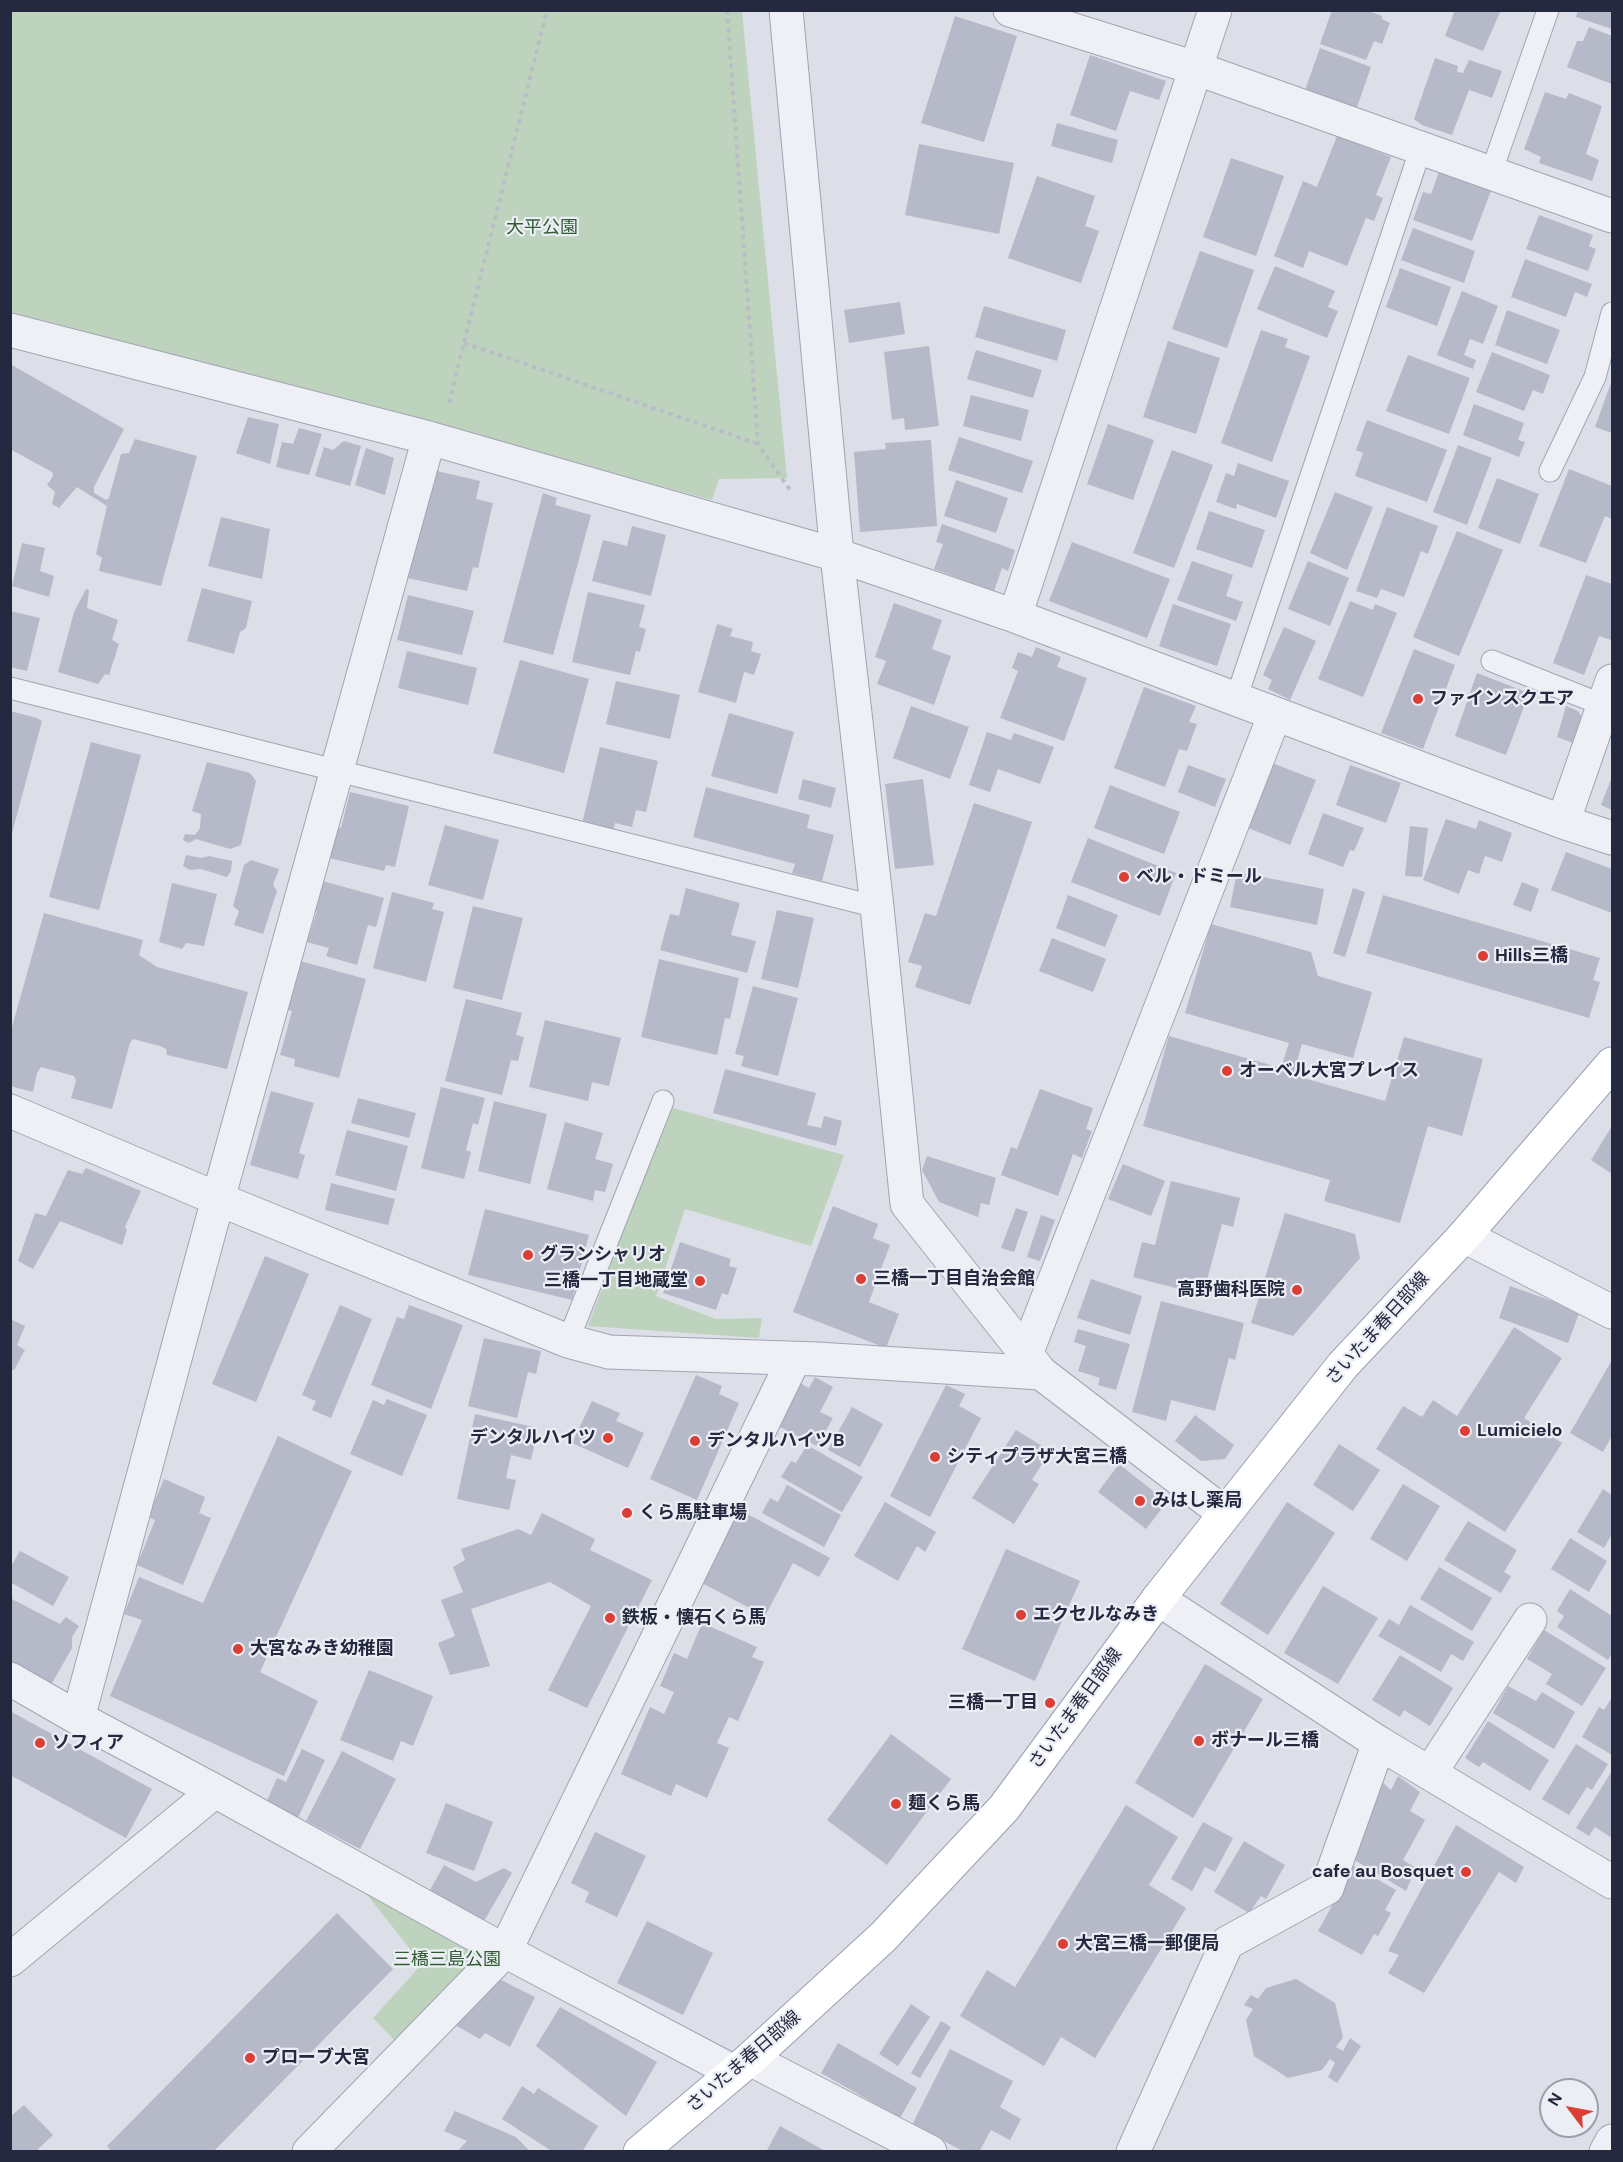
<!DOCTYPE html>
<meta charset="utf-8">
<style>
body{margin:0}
#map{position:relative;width:1623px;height:2162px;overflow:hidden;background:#dcdee8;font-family:"DM Sans",sans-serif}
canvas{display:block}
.frame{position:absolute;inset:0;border:12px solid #25293f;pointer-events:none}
.north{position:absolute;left:1539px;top:2078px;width:60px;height:60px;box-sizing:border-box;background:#eceef5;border:2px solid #9c9fac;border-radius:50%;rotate:302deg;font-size:16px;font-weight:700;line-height:24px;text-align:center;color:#25293f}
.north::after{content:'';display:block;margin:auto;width:21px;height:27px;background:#da3e34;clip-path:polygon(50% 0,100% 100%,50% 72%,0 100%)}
</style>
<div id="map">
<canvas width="1623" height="2162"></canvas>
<div class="frame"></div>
<div class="north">N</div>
</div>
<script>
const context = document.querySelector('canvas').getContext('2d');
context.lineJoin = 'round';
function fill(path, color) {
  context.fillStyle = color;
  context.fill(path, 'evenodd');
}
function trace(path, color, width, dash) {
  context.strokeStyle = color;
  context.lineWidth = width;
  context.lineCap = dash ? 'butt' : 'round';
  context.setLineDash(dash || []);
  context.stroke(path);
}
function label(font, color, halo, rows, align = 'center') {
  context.font = font + ' "DM Sans","Noto Sans JP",sans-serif';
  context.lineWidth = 4.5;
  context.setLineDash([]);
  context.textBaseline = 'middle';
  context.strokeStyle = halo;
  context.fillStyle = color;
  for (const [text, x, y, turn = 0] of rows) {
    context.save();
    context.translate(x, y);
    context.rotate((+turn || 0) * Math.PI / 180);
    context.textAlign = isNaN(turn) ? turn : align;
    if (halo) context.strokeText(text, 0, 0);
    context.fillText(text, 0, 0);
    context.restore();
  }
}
const green = new Path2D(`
 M10,11H742L787,478L719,479L712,500L11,312Z
 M669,1107L844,1155L811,1246L685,1209L656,1296L716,1319L762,1318L759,1338L588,1326Z
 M356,1881L485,1954L399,2045L373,2018L422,1964Z`);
const building = new Path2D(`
 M1332,10H1366L1382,16V19L1390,23L1382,44L1374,41L1366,60L1320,44Z
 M1455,10H1501L1483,51L1445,36Z
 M1578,10H1612V29L1576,17Z
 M955,16L1017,36L984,142L921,123Z
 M1589,27L1612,36V84L1567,67L1577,41H1583Z
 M1320,48L1371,67L1356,110L1305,90Z
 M1090,55L1166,81L1159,100L1130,91L1116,131L1070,115Z
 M1435,58L1458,66L1457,72L1463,73L1469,60L1502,71L1492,98L1469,90L1452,135L1422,125L1414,119Z
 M1545,92L1566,99L1569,93L1602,106L1586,154L1599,160L1592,181L1539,163L1541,157L1524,149Z
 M1057,123L1118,140L1112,163L1051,146Z
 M1337,136L1391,157L1376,195L1383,198L1374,221L1366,218L1347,266L1309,251L1303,268L1274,256L1303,181L1317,187Z
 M919,144L1014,163L999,234L905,215Z
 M1231,158L1284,176L1256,256L1203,237Z
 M1440,169L1492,188L1472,241L1413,220L1423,192L1431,194Z
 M1037,176L1095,196L1085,226L1099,231L1081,283L1008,258Z
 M1539,215L1593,235L1589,246L1596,249L1588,271L1526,249Z
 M1413,228L1475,251L1464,283L1401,260Z
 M1200,251L1254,270L1227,348L1172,329Z
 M1525,259L1592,284L1587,297L1575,292L1566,317L1511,297Z
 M1275,266L1335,291L1328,307L1338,311L1327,338L1257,309Z
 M1400,268L1451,287L1437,326L1386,307Z
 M1462,291L1498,306L1483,344L1470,339L1464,355L1476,360L1473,369L1437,355Z
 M900,302L905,334L849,343L844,310Z
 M984,306L1066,330L1057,361L975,337Z
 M1507,310L1560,330L1547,364L1495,345Z
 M1261,330L1288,339L1285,347L1310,356L1272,462L1221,443Z
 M1168,341L1220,358L1196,434L1143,417Z
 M929,346L939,426L905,430L904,418L892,420L884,352Z
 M976,350L1042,370L1033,398L967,379Z
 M1492,352L1550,375L1543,394L1533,390L1524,411L1476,392Z
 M1408,355L1470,378L1449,434L1386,411Z
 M10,364L124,429L94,487V493L106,500L109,498L121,454L129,453L135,439L197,456L161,586L99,571L102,558L96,554L107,506L77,487L59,508L52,504L55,492L47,485L53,476L52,472L10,449Z
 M1612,380V433L1595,427Z
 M971,395L1029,410L1021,441L963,426Z
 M1474,404L1524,423L1518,440L1525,442L1519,457L1463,435Z
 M248,417L279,424L270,464L236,453Z
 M1367,420L1447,450L1427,502L1355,476L1363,453L1356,450Z
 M1108,424L1154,440L1133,500L1087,484Z
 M299,428L322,434L309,475L276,467L282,442L293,444Z
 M959,437L1033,461L1022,493L948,470Z
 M931,440L937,526L860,532L854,452L886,449L885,443Z
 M344,441L361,446L350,486L315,476L324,447L333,450Z
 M1458,445L1492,458L1467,525L1433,512Z
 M366,448L394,458L385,495L355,485Z
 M1172,450L1213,465L1174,568L1133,553Z
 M1238,463L1289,481L1276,518L1237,504L1236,509L1216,502L1226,473L1234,476Z
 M1569,469L1612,486V519L1605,516L1586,563L1539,546Z
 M437,471L480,481L476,499L493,503L478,568L473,567L467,591L403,577L425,485L434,487Z
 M1497,478L1539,494L1520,544L1478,528Z
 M956,480L1008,498L996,533L944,516Z
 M1335,492L1373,507L1347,570L1310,553Z
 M543,493L557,498L555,505L591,515L553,655L503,642Z
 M1387,507L1438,526L1428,554L1421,551L1404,597L1381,589L1377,598L1356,591Z
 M1209,511L1265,530L1252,568L1196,549Z
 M221,517L270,529L262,579L208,566Z
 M942,524L1015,550L1008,571L1002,568L994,591L934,569L943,544L936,542Z
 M632,526L666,535L651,596L592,581L603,540L627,546Z
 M1457,531L1503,550L1459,656L1413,637Z
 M1072,542L1170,579L1147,638L1049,601Z
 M22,543L45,548L40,571L54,576L49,597L12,586Z
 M1192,561L1233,575L1226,596L1243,602L1236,621L1177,600Z
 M1308,561L1349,578L1330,626L1288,609Z
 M1586,575L1612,584V635L1611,640L1599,636L1584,675L1553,663Z
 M202,588L252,601L246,628L240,632L234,654L187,641Z
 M86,589L89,590L87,608L118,620L112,640L119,644L109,675L105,674L98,684L58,672L74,612Z
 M588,592L645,605L639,627L646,629L640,652L636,651L630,675L572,662Z
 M408,595L474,611L462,655L397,640Z
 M1350,601L1373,610L1375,604L1397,613L1363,697L1318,679Z
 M894,603L942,620L932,649L951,656L934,705L877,684L886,661L875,657Z
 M1173,604L1231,624L1217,666L1159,646Z
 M10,611L40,618L27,671L10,667Z
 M717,624L733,629L730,636L753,642L751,651L761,654L754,675L744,672L736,703L698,692Z
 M1284,627L1316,641L1290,700L1268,689L1272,680L1263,675Z
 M1036,647L1061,657L1057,667L1087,678L1064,741L1000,718L1018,671L1012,668L1018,652L1032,657Z
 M1414,649L1455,665L1423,749L1381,733Z
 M407,651L477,668L468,705L398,688Z
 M520,660L589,679L564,773L493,753Z
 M1477,673L1529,693L1506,755L1455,736Z
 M616,681L680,695L670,739L606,724Z
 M1144,687L1196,706L1189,722L1197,724L1187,751L1179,749L1165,787L1114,768Z
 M911,706L969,727L950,779L893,758Z
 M1566,706L1578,711L1588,727L1582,746L1557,737Z
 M10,711L37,718L42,721L11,837Z
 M729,713L794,732L777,794L711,776Z
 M987,732L1011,740L1014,733L1054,747L1040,784L998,769L990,792L969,785Z
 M91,742L141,755L99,910L49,897Z
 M600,747L658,761L646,812L636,810L632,827L615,823L613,832L582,824Z
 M207,762L250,773L256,781L241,845L230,849L196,839L189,843L183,840L185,834L195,835L200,828L201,814L192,811Z
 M1272,763L1316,780L1290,845L1246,827Z
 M1188,765L1226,779L1215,807L1178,792Z
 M1350,765L1401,783L1386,823L1336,805Z
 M1612,777V810L1601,805Z
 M803,779L836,788L831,808L798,799Z
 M923,779L934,865L895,869L885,784Z
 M1110,785L1180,812L1164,854L1094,828Z
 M706,787L810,815L807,828L834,835L822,881L792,873L795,864L693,837Z
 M350,792L409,806L395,867L386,865L384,871L325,857L333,826L341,828Z
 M974,803L1032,822L970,1005L915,987L922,966L908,962L925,913L936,916Z
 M1323,813L1364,828L1354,851L1350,850L1343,867L1308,854Z
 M1446,819L1476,829L1479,820L1512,833L1502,862L1485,856L1479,874L1468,870L1459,894L1423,880Z
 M445,825L499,840L483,900L428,885Z
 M1410,826L1428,828L1422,877L1405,876Z
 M1088,838L1176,873L1160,916L1071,882Z
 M1566,852L1612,869V913L1551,890Z
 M186,855L201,858L209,856L232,861L231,871L227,877L201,869L190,870L183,866Z
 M251,860L279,869L273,885L277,891L263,934L234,925L239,911L233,906L244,865Z
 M1237,872L1324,889L1317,925L1230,907Z
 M319,880L384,898L376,927L368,925L357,965L326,956L329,948L307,942L317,911L310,909Z
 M1522,882L1539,889L1531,912L1513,905Z
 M172,883L217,894L204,946L186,943L182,949L159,942Z
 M686,888L740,903L731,935L756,941L747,973L660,950L670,914L679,916Z
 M1353,888L1365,892L1345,957L1333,953Z
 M392,892L434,903L432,909L444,912L426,982L373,968Z
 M1068,895L1118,915L1105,947L1056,928Z
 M1383,895L1600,958L1593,980L1600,982L1589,1018L1366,953Z
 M473,906L523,918L502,1000L453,988Z
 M777,910L814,918L798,988L761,979Z
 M44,913L143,940L139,955L157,967L248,992L227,1069L167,1055L166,1049L160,1046L133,1039L130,1043L112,1109L71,1098L76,1081L74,1076L41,1067L37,1073L33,1092L10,1086V1034Z
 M1211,924L1311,952L1318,976L1372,992L1353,1058L1302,1044L1293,1075L1385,1101L1404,1037L1483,1059L1462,1136L1428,1126L1400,1223L1324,1201L1330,1180L1143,1126L1169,1036L1281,1068L1289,1043L1185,1013Z
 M1052,938L1106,959L1093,992L1039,971Z
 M659,959L739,978L730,1019L725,1018L717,1055L641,1037Z
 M300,961L366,979L339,1078L294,1066L295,1059L280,1055L292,1011L287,1010Z
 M753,986L798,998L778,1076L741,1066L744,1056L735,1054Z
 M466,999L522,1013L516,1035L524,1037L518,1061L511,1060L502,1095L445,1081Z
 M545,1020L621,1038L609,1086L592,1082L588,1101L529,1087Z
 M725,1069L816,1093L807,1125L821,1128L824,1116L842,1121L836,1146L713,1113Z
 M441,1087L485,1098L478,1125L473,1123L466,1150L471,1152L464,1179L421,1168Z
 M1040,1089L1093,1108L1086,1129L1092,1131L1082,1158L1073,1154L1058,1196L1001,1175L1011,1147L1017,1149Z
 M271,1091L314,1103L299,1153L305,1155L298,1179L250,1165Z
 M358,1098L416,1113L409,1138L351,1123Z
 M494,1101L547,1114L530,1184L478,1171Z
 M565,1122L603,1133L595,1159L613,1164L605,1192L595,1190L593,1201L547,1189Z
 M1612,1126V1174L1591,1160Z
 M347,1130L408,1146L396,1191L335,1175Z
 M927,1156L996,1178L989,1205L981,1203L978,1217L939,1202L922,1170Z
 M1123,1164L1165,1181L1151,1216L1108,1199Z
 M86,1168L141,1191L125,1227L127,1230L122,1245L60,1221L33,1269L18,1261L35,1213L46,1216L68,1170L82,1174Z
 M1171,1181L1240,1198L1233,1227L1222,1224L1203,1295L1133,1277L1142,1242L1155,1245Z
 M331,1183L395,1199L388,1225L325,1210Z
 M833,1206L878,1224L873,1238L890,1245L869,1302L899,1314L886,1348L793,1312Z
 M1016,1208L1028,1212L1014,1252L1001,1248Z
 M485,1209L589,1235L572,1300L468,1275Z
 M1285,1213L1355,1234L1360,1258L1293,1336L1251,1323Z
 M1041,1215L1055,1220L1040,1261L1027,1257Z
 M680,1242L731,1259L729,1266L737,1268L728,1295L722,1293L716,1310L663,1293Z
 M265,1256L309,1274L256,1402L212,1384Z
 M1091,1279L1142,1296L1130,1335L1077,1318Z
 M1510,1286L1580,1311L1568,1343L1499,1318Z
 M1161,1301L1244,1323L1235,1360L1229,1358L1215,1411L1171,1400L1166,1421L1132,1412Z
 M340,1305L372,1319L331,1418L312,1410L316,1401L302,1395Z
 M409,1305L463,1325L431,1409L371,1385L397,1317L404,1319Z
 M10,1319L25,1326L17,1345L25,1350L14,1370L10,1369Z
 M1514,1327L1562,1358L1524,1418L1562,1443L1505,1532L1376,1449L1403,1406L1422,1417L1433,1400L1457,1416Z
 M1078,1329L1130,1344L1116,1390L1098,1385L1100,1378L1078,1371L1086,1346L1074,1342Z
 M484,1338L541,1351L536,1374L528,1372L517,1418L468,1406Z
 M1612,1360V1436L1603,1452L1570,1433Z
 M696,1375L722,1386L719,1394L739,1403L697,1500L650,1479Z
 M815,1377L833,1387L820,1412L833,1418L817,1446L778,1426L800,1383L809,1388Z
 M946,1385L965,1394L959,1406L981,1418L930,1517L890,1496Z
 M387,1399L427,1415L402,1476L350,1454L373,1400L384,1405Z
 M592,1401L620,1413L616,1421L644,1433L628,1468L572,1443Z
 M852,1407L883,1424L860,1467L828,1450Z
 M475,1414L538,1428L531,1460L511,1455L506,1478L516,1480L509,1510L457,1499Z
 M1195,1415L1234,1445L1225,1459L1201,1461L1175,1441Z
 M1016,1430L1050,1451L1032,1480L1039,1484L1014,1524L972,1498Z
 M278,1436L352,1471L260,1672L318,1701L284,1776L110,1696L142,1620L124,1614L139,1577L203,1603Z
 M1339,1444L1380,1470L1353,1511L1313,1485Z
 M807,1445L863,1477L842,1512L781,1477L791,1461L796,1463Z
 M1119,1464L1167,1502L1146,1529L1098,1492Z
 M164,1479L205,1497L199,1513L211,1518L183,1585L137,1565L155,1520L148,1517Z
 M1403,1484L1440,1506L1407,1561L1370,1539Z
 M787,1485L841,1515L824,1547L762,1513L770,1498L778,1502Z
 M1603,1489L1612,1495V1534L1604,1548L1577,1532Z
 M885,1502L936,1532L925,1552L917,1546L898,1581L854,1556Z
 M1287,1502L1335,1533L1268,1635L1220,1604Z
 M738,1509L830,1558L819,1577L793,1563L765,1616L700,1582Z
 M542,1513L595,1539L590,1550L652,1580L587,1708L548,1690L591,1606L550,1582L471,1609L490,1666L450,1675L438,1643L455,1636L441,1600L463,1592L453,1567L465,1560L461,1549L518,1529L531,1535Z
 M1468,1521L1517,1550L1504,1572L1511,1576L1501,1593L1444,1560Z
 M1570,1538L1607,1561L1589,1592L1551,1569Z
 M1006,1549L1080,1581L1035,1681L962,1649Z
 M20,1551L69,1577L53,1606L10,1582V1568Z
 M1439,1567L1492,1598L1472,1631L1420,1599Z
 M1323,1586L1378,1618L1338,1684L1284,1653Z
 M1570,1589L1612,1616V1654L1608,1660L1557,1627L1564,1616L1557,1611Z
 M10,1598L60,1624L66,1617L79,1626L72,1637V1648L51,1685L10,1664Z
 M1410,1605L1474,1642L1463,1661L1451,1654L1441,1672L1378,1636L1389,1619L1399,1625Z
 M702,1623L757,1647L752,1657L764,1662L738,1721L729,1717L717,1743L729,1748L707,1798L676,1784L671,1796L621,1774L650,1707L664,1714L674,1692L660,1686L674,1653L687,1659Z
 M1544,1630L1606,1668L1582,1706L1546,1684L1552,1674L1527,1659Z
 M1400,1655L1453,1688L1430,1726L1404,1710L1400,1717L1372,1700Z
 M1205,1664L1263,1699L1193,1818L1135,1783Z
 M369,1670L433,1696L413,1746L401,1741L393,1761L340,1740Z
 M1508,1686L1536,1701L1542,1692L1575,1712L1554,1749L1493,1713Z
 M1612,1697V1755L1582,1737L1599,1707L1604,1710Z
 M10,1711L152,1789L126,1838L10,1775Z
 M1488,1721L1549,1760L1530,1791L1483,1762L1479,1767L1465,1758Z
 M891,1734L951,1779L887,1865L827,1820Z
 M1576,1744L1608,1764L1592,1790L1587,1787L1569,1815L1542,1799Z
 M302,1749L325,1760L298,1818L266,1803L277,1778L286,1782Z
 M342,1751L396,1779L360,1849L306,1821Z
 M1612,1771V1838L1595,1827L1589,1836L1576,1828Z
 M1398,1776L1420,1792L1410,1811L1425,1820L1403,1860L1416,1868L1406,1891L1353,1859L1381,1781L1391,1790Z
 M446,1803L493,1822L474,1871L426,1853Z
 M1126,1805L1178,1837L1149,1885L1186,1908L1095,2058L1061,2037L1044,2066L960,2016L987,1970L1015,1987Z
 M1203,1822L1233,1838L1215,1872L1205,1867L1192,1891L1171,1879Z
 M1456,1825L1524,1867L1516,1883L1499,1872L1424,1993L1388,1973L1399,1955L1388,1951Z
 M595,1832L646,1856L617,1917L585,1902L589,1892L571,1883Z
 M1244,1841L1285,1865L1266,1899L1261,1896L1249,1913L1214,1892Z
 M444,1865L476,1882L504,1868L512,1873L484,1921L430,1890Z
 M1354,1866L1396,1890L1385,1910L1391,1913L1378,1936L1374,1934L1362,1955L1318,1931Z
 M337,1913L393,1969L213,2152H112L107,2146Z
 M647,1921L713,1953L683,2015L617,1983Z
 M499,1979L535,1997L510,2047L485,2033L480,2039L455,2025Z
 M1296,1979L1335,2003L1343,2037L1336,2047L1343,2051L1350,2038L1361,2046L1337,2083L1328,2077L1335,2063L1330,2059L1322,2070L1288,2078L1254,2056L1246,2020L1253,2009L1244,2005L1251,1995L1258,1999L1266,1988Z
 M911,2004L930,2017L898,2066L879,2054Z
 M560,2007L657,2062L626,2116L536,2046Z
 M941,2021L951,2027L920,2078L911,2073Z
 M838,2043L917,2088L900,2118L821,2073Z
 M950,2049L1013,2081L1000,2107L1021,2119L1010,2140L991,2130L979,2152H965L912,2125Z
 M522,2086L534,2094L538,2088L598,2126L582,2152H553L502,2119Z
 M24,2105L53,2135L35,2152H10V2117Z
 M455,2111L516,2137L531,2152H457L467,2141L444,2131Z
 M780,2126L827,2152H766Z`);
const path = new Path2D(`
 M727,10L758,444L790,490
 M464,343L758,444
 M449,403L547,10`);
const service = new Path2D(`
 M1491,173L1548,10
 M1550,471L1595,377L1612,313
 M1492,661L1603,705
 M10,688L877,907
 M1236,699L1421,148
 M568,1341L663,1101`);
const minor = new Path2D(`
 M1010,10L1195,68L1612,216
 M10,330L429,438L837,555L1015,616L1563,822L1612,838
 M1015,616L1215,10
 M1563,822L1612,681
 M10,1111L218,1199L568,1341L609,1352L817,1359L1041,1373
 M1464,1236L1612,1312
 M1026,1354L1275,714
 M10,1679L78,1718L215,1791L505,1951L734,2072
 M78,1718L218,1199L429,438
 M1430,1773L1530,1620
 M10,1960L215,1791
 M750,2059L930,2152
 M309,2152L505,1951L794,1359
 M1133,2152L1227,1943L1327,1888L1379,1743
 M1606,2152L1612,2141`);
const tertiary = new Path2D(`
 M786,10L837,555L877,907L907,1204L1041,1373L1224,1513
 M1158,1599L1379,1743L1612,1882`);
const primary = new Path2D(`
 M640,2152L750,2059L883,1937L1004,1808L1158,1599L1343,1365L1464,1236L1612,1064`);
const markers = [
 [1418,699,6,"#da3e34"],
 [1124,877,6,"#da3e34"],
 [1483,956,6,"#da3e34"],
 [1227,1071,6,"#da3e34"],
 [528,1255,6,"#da3e34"],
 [861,1279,6,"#da3e34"],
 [700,1281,6,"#da3e34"],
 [1297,1290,6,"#da3e34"],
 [1465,1431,6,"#da3e34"],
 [608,1438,6,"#da3e34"],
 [695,1441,6,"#da3e34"],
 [935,1457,6,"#da3e34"],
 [1140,1501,6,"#da3e34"],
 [627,1513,6,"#da3e34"],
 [1021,1615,6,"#da3e34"],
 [610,1618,6,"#da3e34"],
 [238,1649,6,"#da3e34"],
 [1050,1703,6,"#da3e34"],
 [1199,1741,6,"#da3e34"],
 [40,1743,6,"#da3e34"],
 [896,1804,6,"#da3e34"],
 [1466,1872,6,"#da3e34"],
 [1063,1944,6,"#da3e34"],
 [250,2058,6,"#da3e34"]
];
const parkNames = [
 ["大平公園",542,228],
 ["三橋三島公園",447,1960]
];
const poiNames = [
 ["ファインスクエア",1430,699],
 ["ベル・ドミール",1136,877],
 ["Hills三橋",1495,956],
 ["オーベル大宮プレイス",1239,1071],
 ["グランシャリオ",540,1255],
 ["三橋一丁目自治会館",873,1279],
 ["三橋一丁目地蔵堂",688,1281,"right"],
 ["高野歯科医院",1285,1290,"right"],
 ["Lumicielo",1477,1431],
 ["デンタルハイツ",596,1438,"right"],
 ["デンタルハイツB",707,1441],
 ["シティプラザ大宮三橋",947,1457],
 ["みはし薬局",1152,1501],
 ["くら馬駐車場",639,1513],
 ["エクセルなみき",1033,1615],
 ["鉄板・懐石くら馬",622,1618],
 ["大宮なみき幼稚園",250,1649],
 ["三橋一丁目",1038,1703,"right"],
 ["ボナール三橋",1211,1741],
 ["ソフィア",52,1743],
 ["麺くら馬",908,1804],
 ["cafe au Bosquet",1454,1872,"right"],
 ["大宮三橋一郵便局",1075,1944],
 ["プローブ大宮",262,2058]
];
const streetNames = [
 ["さいたま春日部線",1378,1329,-48],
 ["さいたま春日部線",1076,1709,-54],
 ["さいたま春日部線",744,2062,-41]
];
fill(green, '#bed3bd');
fill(building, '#b6b9c8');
trace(service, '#a1a4b2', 23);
trace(minor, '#a1a4b2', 35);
trace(tertiary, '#a1a4b2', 35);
trace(primary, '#9a9fb5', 35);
trace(path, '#babcc6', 4, [4.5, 4.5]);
trace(service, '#eff0f6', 21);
trace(minor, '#eff0f6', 33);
trace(tertiary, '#eff0f6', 33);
trace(primary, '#fff', 33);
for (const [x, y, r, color] of markers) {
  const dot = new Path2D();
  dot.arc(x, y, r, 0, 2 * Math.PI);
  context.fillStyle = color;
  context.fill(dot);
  trace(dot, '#eceef5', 2);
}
label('18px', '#315c32', '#eceef5', parkNames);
label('bold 18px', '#25293f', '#eceef5', poiNames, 'left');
label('18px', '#25293f', '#eceef5', streetNames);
</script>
